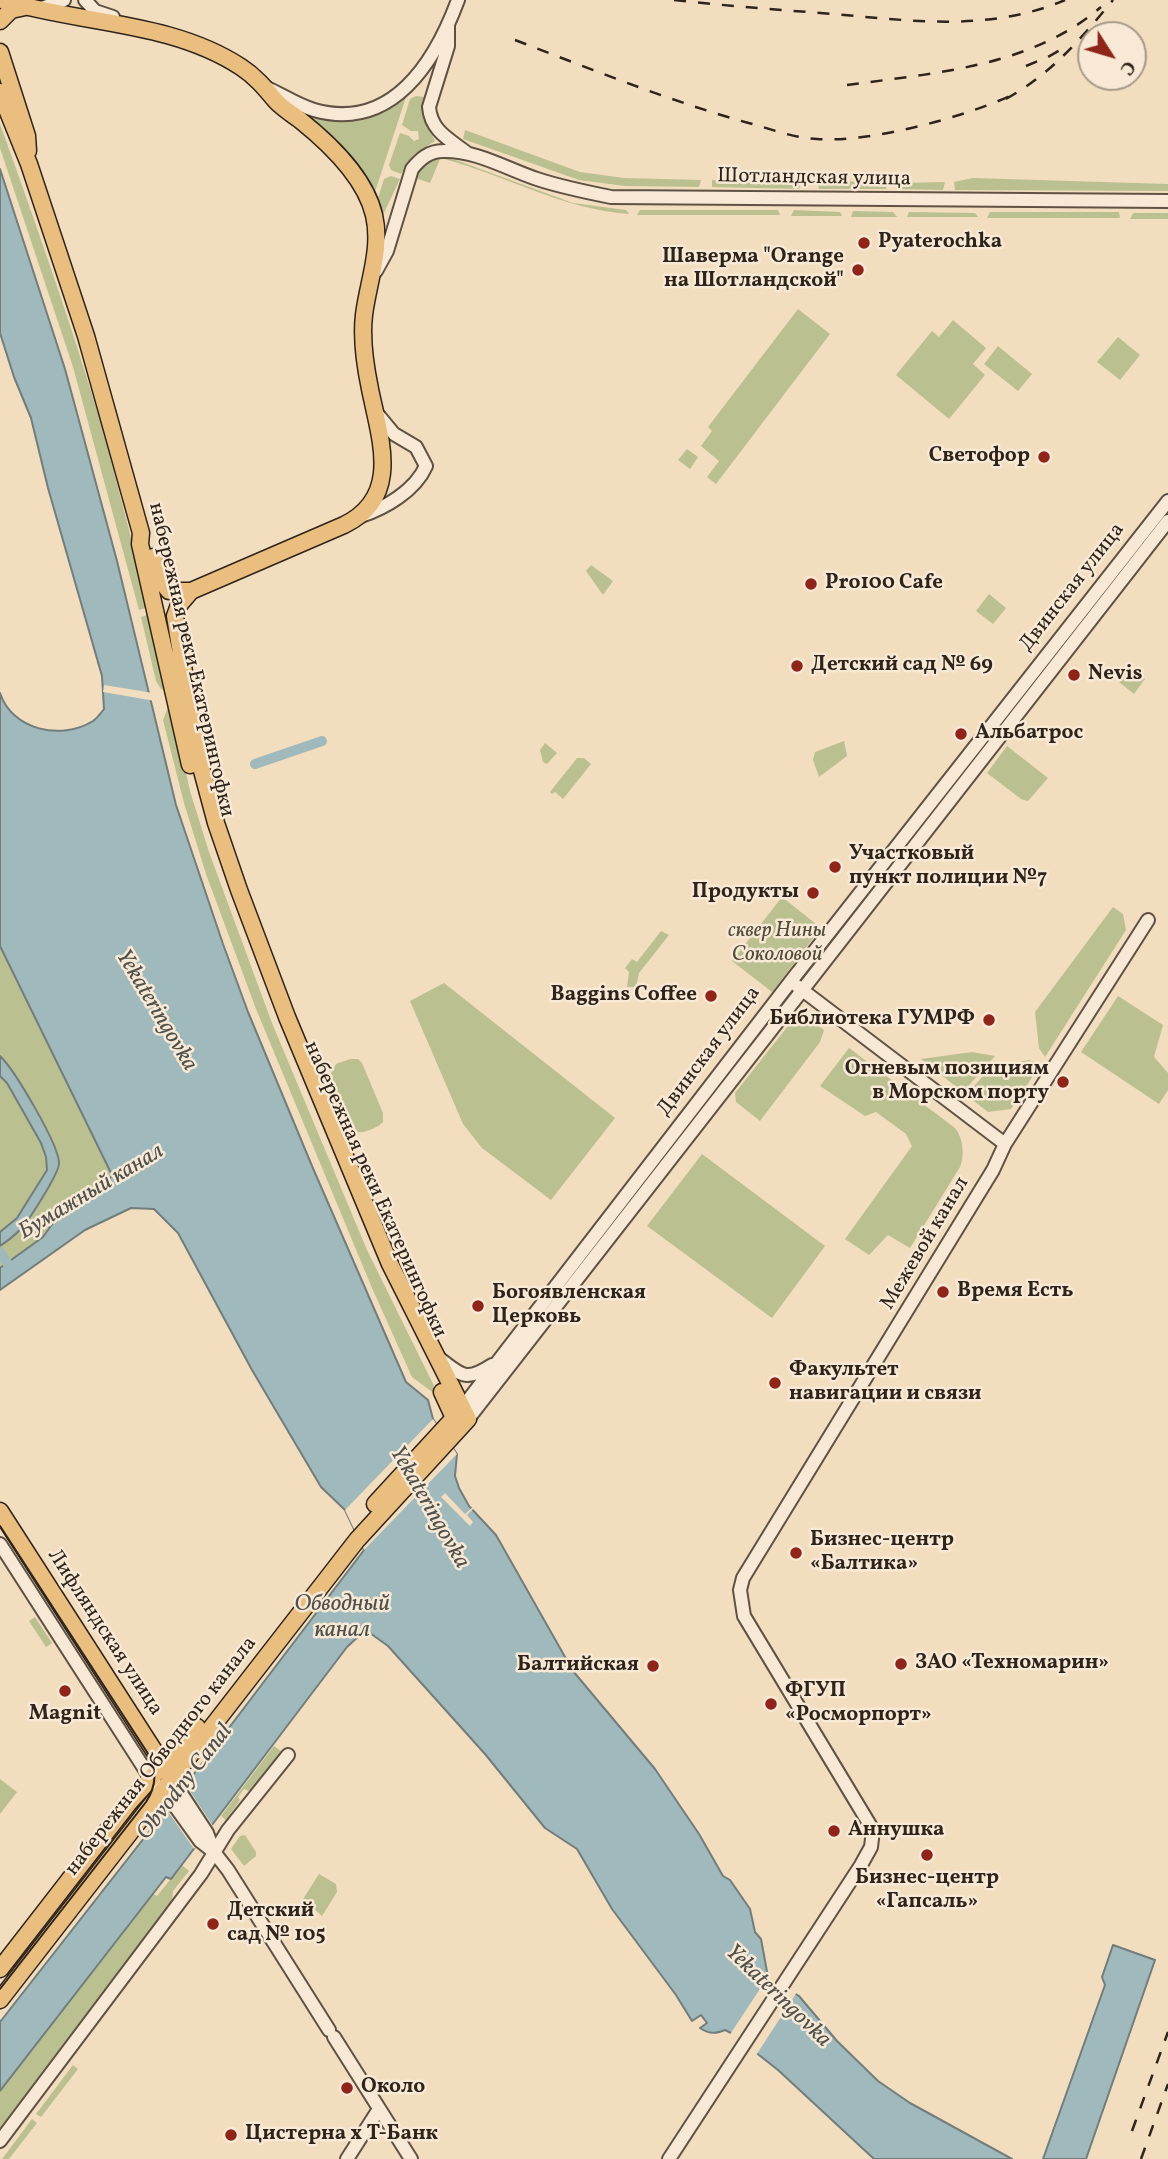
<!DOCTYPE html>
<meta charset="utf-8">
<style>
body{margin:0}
#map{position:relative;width:1168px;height:2159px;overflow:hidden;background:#f2ddbe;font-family:Vollkorn,serif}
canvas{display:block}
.north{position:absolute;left:1077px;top:21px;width:70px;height:70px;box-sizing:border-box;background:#f7e9d5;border:2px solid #a79a8b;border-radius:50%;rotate:127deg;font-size:19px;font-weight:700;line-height:28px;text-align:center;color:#2e241c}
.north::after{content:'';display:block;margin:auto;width:24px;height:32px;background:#8f2418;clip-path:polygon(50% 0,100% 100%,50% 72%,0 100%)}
</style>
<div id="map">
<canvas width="1168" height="2159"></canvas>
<div class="north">С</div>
</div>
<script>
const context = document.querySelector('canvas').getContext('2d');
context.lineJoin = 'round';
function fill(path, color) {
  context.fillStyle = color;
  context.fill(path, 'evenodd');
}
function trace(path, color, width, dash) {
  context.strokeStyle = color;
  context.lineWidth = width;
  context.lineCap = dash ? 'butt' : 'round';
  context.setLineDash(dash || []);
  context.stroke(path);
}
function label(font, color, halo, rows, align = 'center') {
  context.font = font + ' Vollkorn,serif';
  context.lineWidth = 5;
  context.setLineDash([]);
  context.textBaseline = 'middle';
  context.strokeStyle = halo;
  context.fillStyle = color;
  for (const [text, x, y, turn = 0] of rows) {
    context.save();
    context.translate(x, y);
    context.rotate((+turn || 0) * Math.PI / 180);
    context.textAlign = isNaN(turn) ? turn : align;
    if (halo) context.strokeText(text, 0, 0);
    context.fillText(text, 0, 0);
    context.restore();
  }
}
const green = new Path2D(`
 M416,96L424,97L425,122L435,141L413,155L401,174L391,170L389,165L400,133L409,136L414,141L419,139L418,131H411L402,125L410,99Z
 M406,97L375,192L374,193L341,147L311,117C319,117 329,120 338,120C365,120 384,108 406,97Z
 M0,124C35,221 69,318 99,417C117,480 132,544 149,607L139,610L73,367L0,148Z
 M465,130L580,172L624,178L701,180L699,187L625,186L579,180L463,139Z
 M438,157L456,160L573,203L626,210L629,214C562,209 507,176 444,159H440L430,183L415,178L425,163Z
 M391,176L400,179L383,215L377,201L384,179Z
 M973,178L1168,184V191L955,190L954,182Z
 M712,180L801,181L799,189L712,187Z
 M817,181L887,182L886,189H819Z
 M945,182L943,190L896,189V183Z
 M640,210H778L780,215H637Z
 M794,210L840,212L842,216H791Z
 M853,211L893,212L897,217H851Z
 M909,212L975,213L978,217H907Z
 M990,212H1119L1120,218H987Z
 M1133,213H1168V219H1130Z
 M798,309L830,334L716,484L707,477L719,461L701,446L712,431L708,427Z
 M953,320L986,348L973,364L985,375L949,419L896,375L932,331L939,337Z
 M1118,337L1140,355L1120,380L1097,362Z
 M998,346L1032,374L1018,391L984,364Z
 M687,449L698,457L690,469L678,460Z
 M591,565L613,581L603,595L586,571Z
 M989,594L1006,608L993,624L976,611Z
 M151,614L169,693L161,689L156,681L141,617Z
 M1130,667L1145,679L1134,694L1119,682Z
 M168,707L172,710L190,791L209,852L272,1023L367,1250L438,1394H435L412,1377L372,1288L256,1009L206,874L184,803L163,720Z
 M844,741L847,756L819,777L813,760L815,752Z
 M545,743L557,753L547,764L543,762L540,750Z
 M1007,746L1048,778L1028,801L1021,799L987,773Z
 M577,758H584L591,764L563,799L555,792L552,794L550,792Z
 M782,897L821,928L772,992L732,961Z
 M1113,907L1123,914L1126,930L1045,1057L1039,1048L1035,1012Z
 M661,931L669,935L639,973L636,987H627L629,972L625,968L632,959L637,962Z
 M0,946L112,1175L104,1188L67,1206L43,1237L0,1268Z
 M444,983L615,1118L551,1200L482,1148L463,1124L410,1001Z
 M1118,996L1163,1025L1154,1057L1168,1073V1090L1159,1104L1081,1052Z
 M799,1012L824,1030L820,1042L760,1121L736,1102L735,1093Z
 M849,1048L955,1128C963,1138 965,1155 960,1167L910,1248L888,1235L869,1255L845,1239L912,1146L906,1134L876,1112L865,1116L820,1086Z
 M972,1052L995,1056L963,1092L921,1059Z
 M350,1059H358L362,1063L383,1113V1122C377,1128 366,1133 357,1132L352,1127L330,1075L336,1064Z
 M1029,1060L1041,1064L1011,1109L988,1112L966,1095L991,1067Z
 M702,1154L825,1246L772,1318L647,1226Z
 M35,1617L52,1643L46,1647L29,1621Z
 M274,1746L285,1754L251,1792L244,1789L238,1797L240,1800L226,1820L221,1816Z
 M0,1779L17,1792L0,1814Z
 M245,1835L256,1852V1856L244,1866L231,1849L240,1836Z
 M182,1865L189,1871L173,1891L172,1903L0,2131V2091L153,1894L157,1896Z
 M319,1874L336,1884L337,1892L322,1916L303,1899Z
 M73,2065L78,2069L41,2117L36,2114Z
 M32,2119L37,2123L9,2159H2Z`);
const water = new Path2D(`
 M0,169L65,369L117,561L176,805L223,944L248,1012L312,1166L406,1382L428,1400L433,1419L457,1454L455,1476L459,1488L469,1506L496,1535L573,1671L655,1769L699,1834L723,1876L730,1880L750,1909L755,1932L761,1939L768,1977L799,1996L837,2041L878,2081L910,2103L1012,2159H874L778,2070L731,2033L725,2030C715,2034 709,2034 700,2028L707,2023L701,2015L692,2021L676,1995L612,1909L577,1849L545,1828L485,1754L388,1646L370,1633L360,1635L347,1647L171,1879L166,1877L0,2091V2022L184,1787L364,1550L345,1510L321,1487L252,1370L178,1233L154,1209L131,1208L85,1230L0,1290V1268L43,1237L60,1213L68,1206L104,1188L112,1175L0,946V693C12,730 61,741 93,721C97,718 101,713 104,709L102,676L48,488L31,418L14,377L0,333Z
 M0,1056C14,1069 60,1146 59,1164C58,1175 29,1220 21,1229C15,1235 8,1241 0,1246V1232L17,1218L47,1170L46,1157L41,1143L7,1083L0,1076Z
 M1113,1945L1155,1960L1086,2159H1043L1105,1985L1102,1977Z`);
const pier = new Path2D(`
 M104,685L153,693L155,701L103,692Z
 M433,1419L457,1454L364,1550L345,1510Z
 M445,1493L465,1514L474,1506L475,1507L467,1515L473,1522L470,1526L441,1497Z
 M186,1785L213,1826L194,1849L166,1809Z
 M771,1972V1975L797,1992L755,2057L729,2036Z`);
const canal = new Path2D(`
 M255,764L322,741
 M0,1252L11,1269`);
const minor = new Path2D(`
 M85,0L95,11L113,17
 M42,8L64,0
 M448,26V46L429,107C431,131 449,139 467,153
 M265,87C281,94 297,105 314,110C392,132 435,62 458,0
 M376,271L387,251L412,169C420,159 429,151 443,151C476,150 507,169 537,179C561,187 586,192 611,197L1168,201
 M361,516C385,508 415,491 426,466L416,447L394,434L375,411
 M797,986L1005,1144
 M439,1358C462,1376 466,1382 492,1365
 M459,1412L791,981L1168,501
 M468,1419L1168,521
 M0,1544L151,1779L172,1802L200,1841L214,1852L228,1870L329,2030
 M171,1778L207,1833L214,1852
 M334,2037L411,2159
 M0,2141L201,1874L228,1830L288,1755
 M347,2159L379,2109
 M669,2159L861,1865L871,1847L873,1830L744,1616L740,1590L743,1578L993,1170L1005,1144L1148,920`);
const major = new Path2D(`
 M0,21L11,10L25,7
 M0,52L27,136L28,151
 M0,92L29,164L86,336L141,533L140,544L190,765
 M153,557L161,581L169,591H191
 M375,1504L454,1418L442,1392
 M0,1511L169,1774
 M0,1969L128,1804L197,1727
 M0,2000L357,1540L468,1419L390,1264L287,1017L239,890L216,823L197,752L175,616L179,605L191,591L344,525C402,497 380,439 370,389C365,365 361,340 364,315C368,282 382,249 374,215C365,177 330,144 300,120C292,114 282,108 275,100C265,88 255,76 241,67C171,21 80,24 2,0`);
const tram = new Path2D(`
 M0,1526L147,1752C157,1770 157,1785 146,1802L0,1989`);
const rail = new Path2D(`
 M674,0C728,6 781,10 834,14C913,21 990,32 1065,0
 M515,40C591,69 667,100 745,122C769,128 792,138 817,139C870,143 965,117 1012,95
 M1026,66L1048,57L1065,47
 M847,85C935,73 1031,67 1101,7
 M1006,99C1052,73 1080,40 1113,0
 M1132,2131L1168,2032
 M1141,2159L1168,2084`);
const markers = [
 [864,243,7,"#8f2418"],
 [858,270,7,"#8f2418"],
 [1044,457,7,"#8f2418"],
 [811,584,7,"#8f2418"],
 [797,666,7,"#8f2418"],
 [1074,675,7,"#8f2418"],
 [961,734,7,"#8f2418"],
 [835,867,7,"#8f2418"],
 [813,893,7,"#8f2418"],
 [711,996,7,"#8f2418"],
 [989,1020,7,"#8f2418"],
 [1063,1082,7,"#8f2418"],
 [943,1292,7,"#8f2418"],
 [478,1306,7,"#8f2418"],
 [775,1383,7,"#8f2418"],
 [796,1553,7,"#8f2418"],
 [901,1664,7,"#8f2418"],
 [653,1666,7,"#8f2418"],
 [65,1691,7,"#8f2418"],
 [771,1704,7,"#8f2418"],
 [834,1831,7,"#8f2418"],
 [927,1855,7,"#8f2418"],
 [213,1924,7,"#8f2418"],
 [347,2088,7,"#8f2418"],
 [231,2135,7,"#8f2418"]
];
const streetNames = [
 ["Шотландская улица",814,179,1],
 ["Двинская улица",1073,588,-52],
 ["набережная реки Екатерингофки",190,660,77],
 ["Двинская улица",710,1052,-53],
 ["набережная реки Екатерингофки",374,1190,66],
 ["Межевой канал",926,1244,-59],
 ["Лифляндская улица",104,1633,57],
 ["набережная Обводного канала",162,1757,-52]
];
const poiNames = [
 ["Pyaterochka",878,243],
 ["Шаверма \"Orange",844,258,"right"],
 ["на Шотландской\"",844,282,"right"],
 ["Светофор",1030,457,"right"],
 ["Pro100 Cafe",825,584],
 ["Детский сад № 69",811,666],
 ["Nevis",1088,675],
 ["Альбатрос",975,734],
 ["Участковый",849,855],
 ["пункт полиции №7",849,879],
 ["Продукты",799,893,"right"],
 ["Baggins Coffee",697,996,"right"],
 ["Библиотека ГУМРФ",975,1020,"right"],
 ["Огневым позициям",1049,1070,"right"],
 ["в Морском порту",1049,1094,"right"],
 ["Время Есть",957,1292],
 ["Богоявленская",492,1294],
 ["Церковь",492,1318],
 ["Факультет",789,1371],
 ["навигации и связи",789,1395],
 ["Бизнес-центр",810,1541],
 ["«Балтика»",810,1565],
 ["ЗАО «Техномарин»",915,1664],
 ["Балтийская",639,1666,"right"],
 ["ФГУП",785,1692],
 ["«Росморпорт»",785,1716],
 ["Magnit",65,1715,"center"],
 ["Аннушка",848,1831],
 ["Бизнес-центр",927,1879,"center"],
 ["«Гапсаль»",927,1903,"center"],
 ["Детский",227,1912],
 ["сад № 105",227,1936],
 ["Около",361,2088],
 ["Цистерна х Т-Банк",245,2135]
];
const parkNames = [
 ["сквер Нины",777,932],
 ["Соколовой",777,956]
];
const waterNames = [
 ["Yekateringovka",155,1011,59],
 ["Бумажный канал",92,1193,-31],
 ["Yekateringovka",428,1508,60],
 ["Обводный",342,1606],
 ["канал",342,1632],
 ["Obvodny Canal",186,1783,-52],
 ["Yekateringovka",777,1997,44]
];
fill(green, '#bbc091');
fill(water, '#9fb9bc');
trace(water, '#727d7c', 2);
fill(pier, '#f2ddbe');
trace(canal, '#9fb9bc', 10);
trace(minor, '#5f5244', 16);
trace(major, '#2e241c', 19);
trace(minor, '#f7e9d5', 12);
trace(major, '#e9be7f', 16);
trace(tram, '#2e241c', 2);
trace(rail, '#2e241c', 2.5, [12, 12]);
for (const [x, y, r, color] of markers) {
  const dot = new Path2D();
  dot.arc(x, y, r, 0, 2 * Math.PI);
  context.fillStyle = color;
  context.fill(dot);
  trace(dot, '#f7e9d5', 2.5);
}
label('21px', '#2e241c', '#f7e9d5', streetNames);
label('bold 21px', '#2e241c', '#f7e9d5', poiNames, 'left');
label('italic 21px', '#514b39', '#f7e9d5', parkNames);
label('italic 23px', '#50514c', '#f7e9d5', waterNames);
</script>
